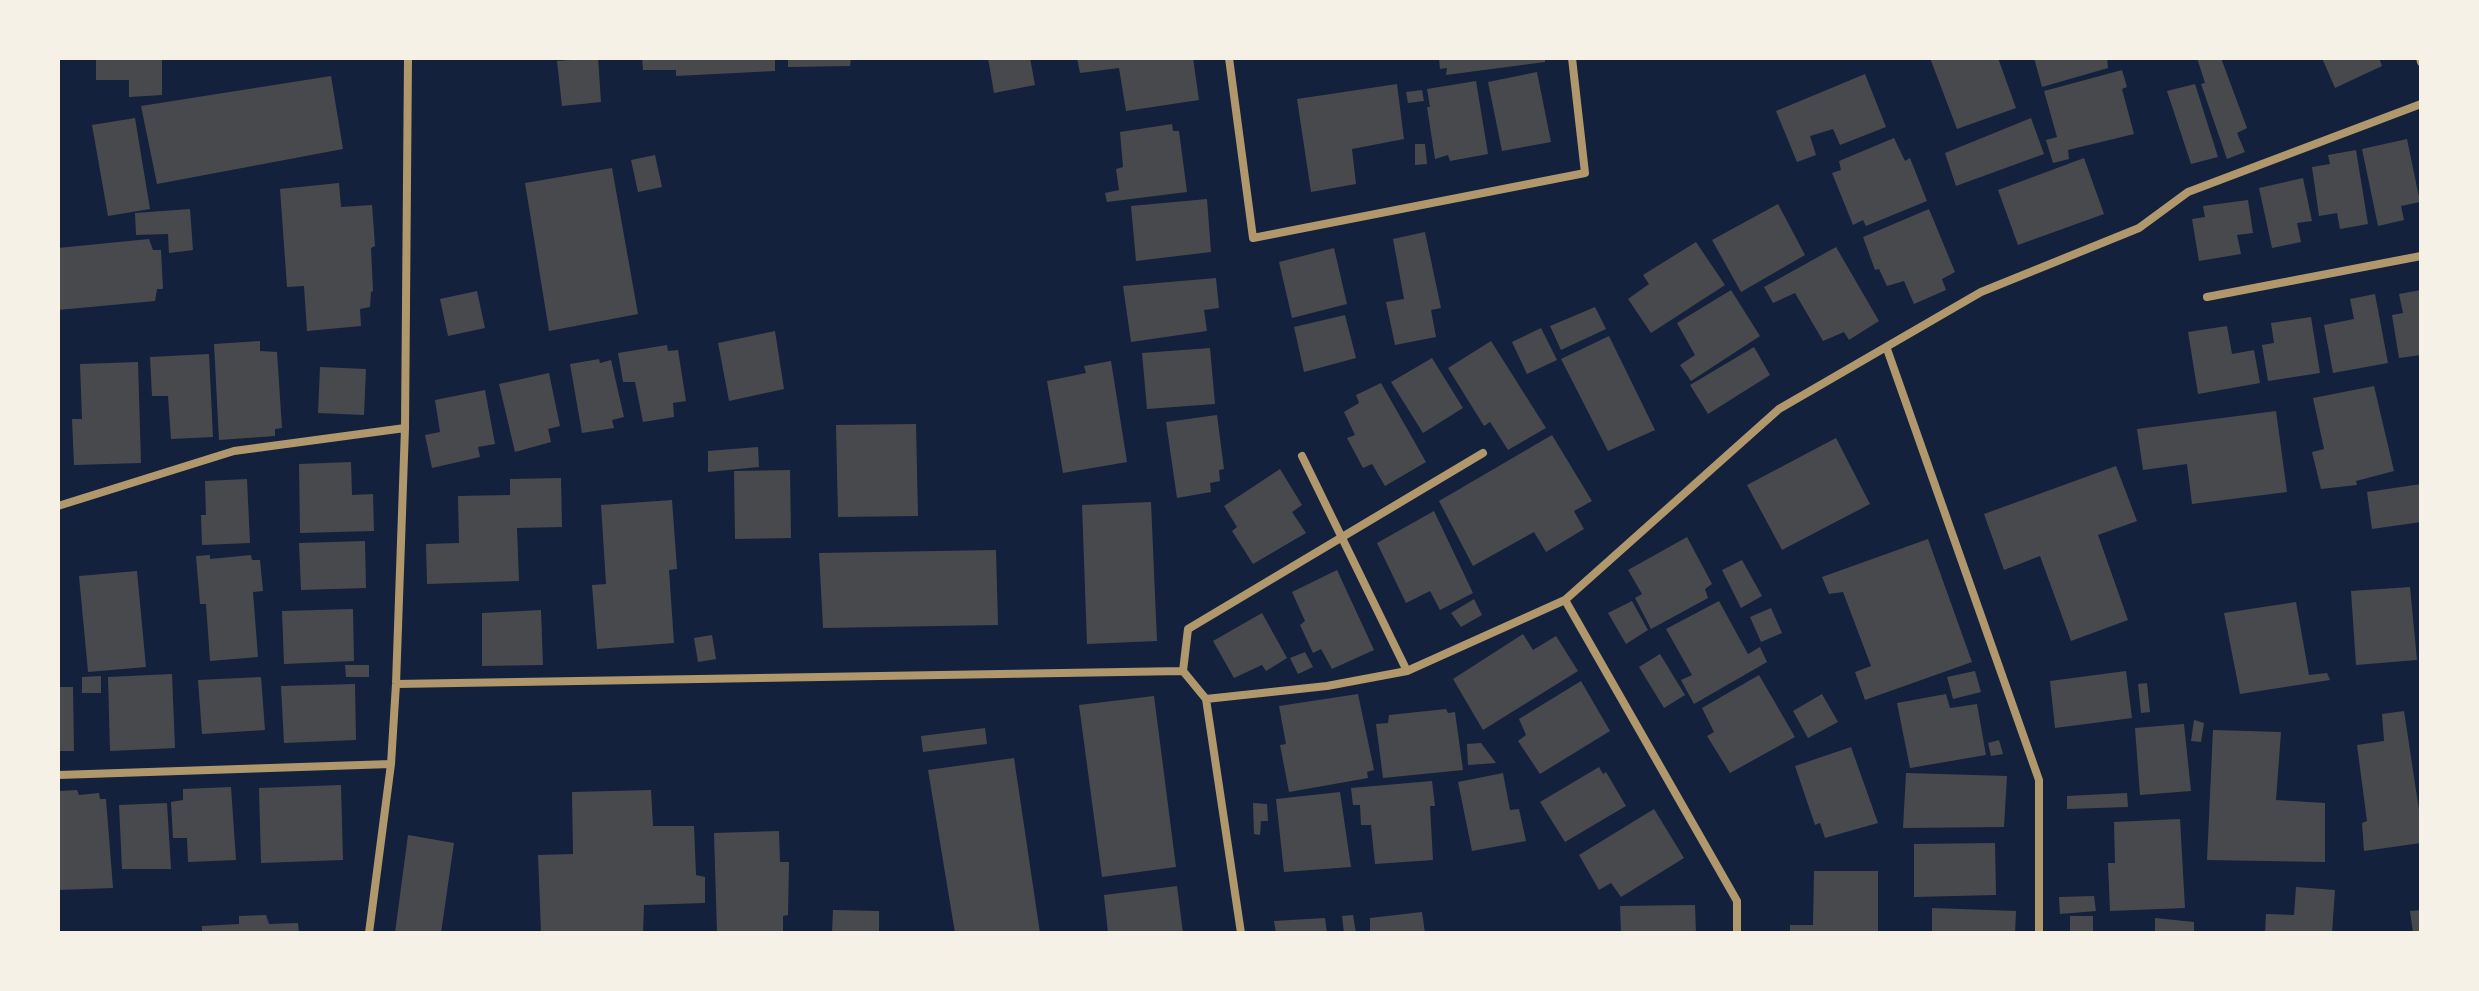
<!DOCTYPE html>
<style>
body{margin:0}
#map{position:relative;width:2479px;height:991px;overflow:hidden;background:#14213d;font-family:"Fira Sans",sans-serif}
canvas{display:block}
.frame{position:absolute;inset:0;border:60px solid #f6f1e7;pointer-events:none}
</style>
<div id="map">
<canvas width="2479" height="991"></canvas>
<div class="frame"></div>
</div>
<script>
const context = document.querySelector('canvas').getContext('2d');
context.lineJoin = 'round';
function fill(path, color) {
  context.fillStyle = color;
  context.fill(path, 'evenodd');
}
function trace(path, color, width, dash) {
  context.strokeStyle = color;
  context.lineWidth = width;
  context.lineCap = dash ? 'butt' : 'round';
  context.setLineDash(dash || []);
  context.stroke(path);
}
const building = new Path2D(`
 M96,58H162V95L129,97V80H96Z
 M598,58L601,102L562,106L557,61Z
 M642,58H775V71L676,76V70H643Z
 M788,58H851L850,66L788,67Z
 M988,58H1030L1035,85L994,93Z
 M1077,58H1193L1199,100L1126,111L1119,68L1080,73Z
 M1439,58H1545V62L1446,75L1447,68L1440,69Z
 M1930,58H1998L2016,108L1957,129Z
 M2034,58H2107L2108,68L2042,87Z
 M2197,58H2221L2247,128L2237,133L2245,152L2227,159L2201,84L2205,83Z
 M2322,58H2379L2382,66L2335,88Z
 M2122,70L2127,87L2122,89L2134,134L2068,150L2069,159L2053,163L2046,140L2057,137L2044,91Z
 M1537,72L1551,142L1502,151L1488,82Z
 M1865,74L1886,127L1840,145L1833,129L1810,136L1816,155L1797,162L1776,111Z
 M331,76L343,149L157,184L141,106Z
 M1476,81L1488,154L1450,161L1448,155L1435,159L1427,107H1430L1427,89Z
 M1397,84L1404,139L1352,149L1356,184L1311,192L1297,99Z
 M2195,84L2218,157L2191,164L2167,91Z
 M1422,90L1424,101L1408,103L1406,92Z
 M135,118L150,209L108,216L92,125Z
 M2031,118L2044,154L1956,186L1945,153Z
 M1172,124L1173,131H1179L1187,192L1107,202L1105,193L1119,190L1116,169L1123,167L1120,132Z
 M1894,138L1905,161L1910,158L1927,201L1866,226L1863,220L1853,225L1832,173L1841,170L1839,161Z
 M2407,139L2420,202L2401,206L2404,220L2378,226L2362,149Z
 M1415,144H1425L1427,164L1415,165Z
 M2356,150L2368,224L2340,229L2337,213L2319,216L2312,167L2330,164L2328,155Z
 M655,155L662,187L638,192L631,160Z
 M2084,158L2104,214L2018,245L1998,190Z
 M612,168L638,314L549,331L525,183Z
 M2303,178L2312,221L2297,223L2301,242L2272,248L2259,188Z
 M339,183L341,207L372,205L375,246L371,248L373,291L371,292L370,307L360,309L361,326L307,331L304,286L287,287L280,189Z
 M1207,199L1211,252L1136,261L1131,206Z
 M2248,200L2253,233L2237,235L2241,254L2199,261L2192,219L2205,217L2203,206Z
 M1778,204L1805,255L1741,292L1712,240Z
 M190,209L193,250L169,253L168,234L136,235L135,213Z
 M1929,209L1955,272L1942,279L1946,290L1914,304L1904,281L1887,286L1879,269L1875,270L1863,237Z
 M1425,232L1441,308L1431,310L1436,337L1395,345L1386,302L1404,299L1393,239Z
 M149,239L153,250H161L163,289H157L155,301L58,310V248Z
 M1696,242L1725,285L1651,333L1628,299L1649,284L1643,275Z
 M1836,247L1879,321L1849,340L1844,332L1823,341L1795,293L1773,303L1764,287Z
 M1334,248L1347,304L1292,318L1279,262Z
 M1216,278L1219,308L1204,310L1207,331L1131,342L1123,286Z
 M1731,290L1760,336L1691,381L1680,365L1695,355L1677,323Z
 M2421,290V355L2399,358L2392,315L2403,313L2399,294Z
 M477,291L485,328L448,336L440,299Z
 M2375,294L2388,363L2333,373L2324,325L2354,319L2350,299Z
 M1595,307L1606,329L1561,350L1550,326Z
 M1345,315L1356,358L1304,372L1294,327Z
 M2311,317L2320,373L2268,381L2262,345L2274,343L2271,323Z
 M2227,326L2232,354L2254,350L2260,383L2198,394L2188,332Z
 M1541,328L1557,360L1527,374L1512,342Z
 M775,331L784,389L729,401L718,343Z
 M1609,336L1655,430L1608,451L1561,359Z
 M260,341V351L277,352L282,428L275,429V436L219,440L214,344Z
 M1491,341L1546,428L1508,450L1490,422L1484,426L1448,368Z
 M667,345L668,351L678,350L686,401L673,403L674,417L643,422L635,382H623L618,353Z
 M1754,347L1770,375L1708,414L1690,385Z
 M1210,348L1215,404L1147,409L1142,353Z
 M209,354L213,437L171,439L168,396H152L150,357Z
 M1432,358L1463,408L1423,433L1391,382Z
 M599,359L600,363L611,360L624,417L612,420L614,428L582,433L570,364Z
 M1111,361L1127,462L1063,473L1047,381L1086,373L1084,366Z
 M138,362L141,463L74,465L72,419H82L80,364Z
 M320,367L366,369L364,415L318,413Z
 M549,373L560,426L548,429L551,442L515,452L499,384Z
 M1381,383L1426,462L1385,486L1372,464L1363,468L1347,438L1355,435L1344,412L1359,403L1356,395Z
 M2374,386L2394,471L2356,481L2357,485L2321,489L2312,452L2324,449L2313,398Z
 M485,390L495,444L478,447L480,457L432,468L425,435L440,432L435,400Z
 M2276,411L2287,492L2192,504L2187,464L2143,470L2137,429Z
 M1217,415L1224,469L1219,470L1220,481L1210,483L1211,492L1177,498L1166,422Z
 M916,424L918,516L838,517L836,425Z
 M1552,435L1592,501L1574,511L1584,529L1546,552L1534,532L1473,566L1439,501Z
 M1836,438L1870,504L1782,550L1747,485Z
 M758,447L759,467L708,472V451Z
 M351,462L352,495L373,494L374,531L300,533L299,464Z
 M2116,466L2137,521L2098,535L2128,620L2071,641L2040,556L2004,570L1984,514Z
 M1280,469L1302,505L1292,512L1306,533L1253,564L1232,531L1237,527L1224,506Z
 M790,470L791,538L735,539L734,471Z
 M561,478L562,527L517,528L519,581L427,584L426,544L459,543L458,496L510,495V479Z
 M247,479L250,543L202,545L201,515H206L205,481Z
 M2421,484V522L2372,529L2367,492Z
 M672,500L677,569L669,570L674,643L597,649L592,585L606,584L601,505Z
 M1151,502L1157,641L1087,644L1082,505Z
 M1434,511L1473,593L1440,610L1430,591L1406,603L1377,543Z
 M1687,537L1712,584L1705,589L1708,598L1651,629L1635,598L1642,594L1628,570Z
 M1928,539L1972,662L1865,700L1855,672L1871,666L1843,592L1829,594L1822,577Z
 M365,541L366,588L301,590L299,543Z
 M996,550L998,625L823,628L819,553Z
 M210,555V559L251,555L252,560H260L263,591L253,592L258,657L210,661L206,604H200L196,556Z
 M1742,560L1762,596L1741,608L1722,570Z
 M1337,570L1374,650L1332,669L1321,649L1313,653L1300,625L1305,621L1292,592Z
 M137,571L146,667L88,672L79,576Z
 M2410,587L2417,660L2356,665L2351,591Z
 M1474,599L1482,615L1461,627L1451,613Z
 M1632,601L1648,630L1626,644L1608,613Z
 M1719,601L1748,654L1760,647L1767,662L1694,704L1681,680L1692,675L1666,629Z
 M2296,602L2309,675L2327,673L2330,680L2240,694L2224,613Z
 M1771,608L1782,633L1761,642L1750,617Z
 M353,609L354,661L284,664L282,611Z
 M541,610L543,665L482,666V613Z
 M1262,613L1287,658L1266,671L1262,665L1234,678L1213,641Z
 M1523,634L1533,650L1556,636L1578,671L1483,730L1453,679Z
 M712,635L716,659L698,662L694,638Z
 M1305,652L1313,667L1298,674L1290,658Z
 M1660,654L1685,695L1664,708L1639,667Z
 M345,665H369V677H346Z
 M1975,671L1981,692L1953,699L1947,677Z
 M2126,671L2132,718L2055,728L2050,681Z
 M172,674L175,748L110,751L108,677Z
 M1759,675L1795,737L1730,773L1707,736L1714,732L1702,708Z
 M101,676V693H82V677Z
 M261,677L265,730L202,734L198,680Z
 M1581,681L1610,731L1540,774L1518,741L1526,735L1519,719Z
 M2147,683L2150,712L2141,713L2138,684Z
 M355,684L356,740L284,743L281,686Z
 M58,687H73L74,751H58Z
 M1358,694L1374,770L1367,772L1368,778L1289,792L1280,745L1286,744L1279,706Z
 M1822,694L1838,722L1808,738L1793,711Z
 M1946,694L1950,708L1977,704L1986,755L1910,768L1897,703Z
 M1154,696L1176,867L1102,877L1079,705Z
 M1446,709L1448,713L1455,712L1463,770L1383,778L1376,724L1388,723L1389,715Z
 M2404,711L2421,823V843L2364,851L2362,823L2367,821L2357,745L2384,741L2382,714Z
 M2194,720L2204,723L2201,742L2191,741Z
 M2184,724L2191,791L2140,795L2135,728Z
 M985,728L987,744L923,752L921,736Z
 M2213,730L2281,732L2276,800L2325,803V862L2207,860Z
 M1999,740L2003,754L1991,756L1988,743Z
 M1481,743L1496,763L1468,765L1467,744Z
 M1851,747L1878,823L1825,838L1820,823L1815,825L1795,766Z
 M1014,758L1040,933H955L928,770Z
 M1599,767L1603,774L1606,772L1626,806L1565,842L1540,802Z
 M1503,773L1510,810L1519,809L1526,841L1472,851L1458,782Z
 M1906,773L2007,776L2004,827L1903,828Z
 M1432,781L1435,806H1430L1433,860L1375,864L1371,825H1361L1360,805H1353L1351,788Z
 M341,785L343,860L261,863L259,788Z
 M231,787L236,860L188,862L187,838H173L171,802L183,800V789Z
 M77,790L79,795L99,793L100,799H106L113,888L58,890V791Z
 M651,790L653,826H694L696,875L705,877V903L644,905L643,933H541L538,855L573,854L572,792Z
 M1340,792L1351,867L1284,872L1276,799Z
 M2127,793L2128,807L2067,809V796Z
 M167,803L171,869H122L119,805Z
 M1253,803L1267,804L1268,821H1261L1260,835L1254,834Z
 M1654,809L1684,858L1621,897L1611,883L1599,890L1579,855Z
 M2180,819L2185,908L2110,911L2108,863H2115L2114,822Z
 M779,831L780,862H789L788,915L783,916V933H717L714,833Z
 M408,835L454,843L441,933H395Z
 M1995,843L1996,895L1914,897V844Z
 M1814,871H1878V933H1790V925H1813Z
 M1177,886L1183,933H1108L1104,895Z
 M2296,887L2335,890L2332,933H2265L2266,914L2294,915Z
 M2094,896L2096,911L2060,914L2059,897Z
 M1695,905L1696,933H1621L1620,906Z
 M1932,908L2016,911L2015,933H1932Z
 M833,910L879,911V933H832Z
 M2421,910V933H2413L2410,911Z
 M1422,912L1425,933H1370V918Z
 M266,915L269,924L298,923L299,933H202V926L239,924V916Z
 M1353,915L1356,933H1344L1342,916Z
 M2070,916H2093V933H2070Z
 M1325,918L1327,933H1276L1274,921Z
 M2155,918L2194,922V933H2155Z`);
const minor = new Path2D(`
 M1229,58L1253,238L1585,173L1572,58
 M2420,58L2421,62
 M2207,297L2421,256
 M1887,349L2039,780V933
 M1302,456L1407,671
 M58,506L234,451L405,428
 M396,684L1183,671
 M1206,699L1327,686L1407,671L1565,600
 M58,775L391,764
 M369,933L391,764L396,684L405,428L408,58
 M1241,933L1206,699L1183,671L1188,629L1483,453
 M1737,933V901L1565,600L1779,409L1981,292L2139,228L2188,192L2421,104`);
fill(building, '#48494c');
trace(minor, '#b1986c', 8);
</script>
